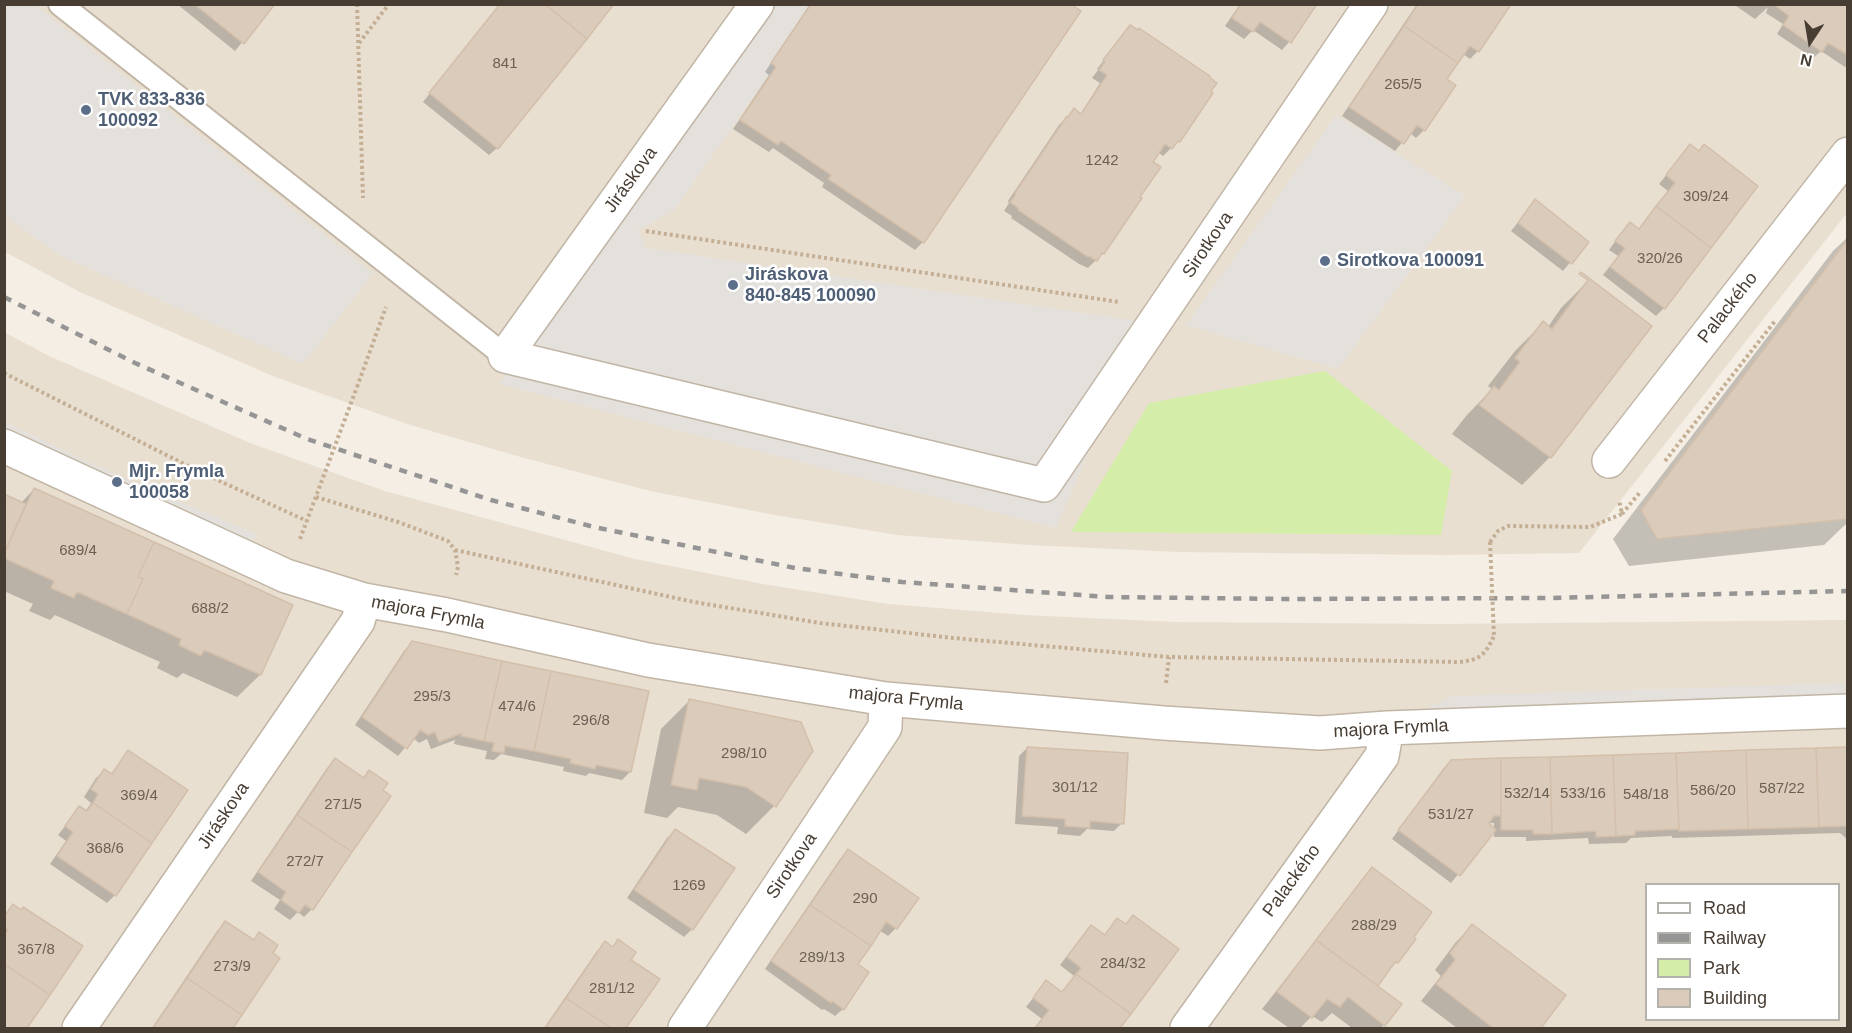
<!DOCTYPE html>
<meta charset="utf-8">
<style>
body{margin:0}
#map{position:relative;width:1852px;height:1033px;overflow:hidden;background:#f4eee4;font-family:Arial,sans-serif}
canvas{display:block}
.frame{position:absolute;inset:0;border:6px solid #473d33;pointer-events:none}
.legend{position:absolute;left:1645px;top:883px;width:195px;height:138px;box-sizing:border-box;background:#fff;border:2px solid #b5b1ad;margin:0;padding:8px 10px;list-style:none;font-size:18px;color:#473d33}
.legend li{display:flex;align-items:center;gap:12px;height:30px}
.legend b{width:30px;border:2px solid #b5b1ad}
.north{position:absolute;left:1780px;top:12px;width:60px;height:60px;-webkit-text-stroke:4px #fff;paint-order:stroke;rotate:192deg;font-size:16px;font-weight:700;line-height:24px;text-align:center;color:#473d33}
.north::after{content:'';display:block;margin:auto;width:21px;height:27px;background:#473d33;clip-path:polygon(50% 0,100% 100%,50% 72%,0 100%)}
</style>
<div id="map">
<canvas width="1852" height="1033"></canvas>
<div class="frame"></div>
<ul class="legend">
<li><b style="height:8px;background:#fff"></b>Road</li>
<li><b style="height:8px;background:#959595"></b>Railway</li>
<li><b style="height:16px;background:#d4eda8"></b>Park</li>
<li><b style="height:16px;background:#dacbbb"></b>Building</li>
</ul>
<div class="north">N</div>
</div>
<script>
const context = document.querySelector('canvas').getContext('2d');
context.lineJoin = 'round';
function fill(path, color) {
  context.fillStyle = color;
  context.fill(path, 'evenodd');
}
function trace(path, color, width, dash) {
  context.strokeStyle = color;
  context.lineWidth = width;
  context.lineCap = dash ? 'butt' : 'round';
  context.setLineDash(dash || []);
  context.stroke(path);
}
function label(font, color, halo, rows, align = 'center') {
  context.font = font + ' Arial,sans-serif';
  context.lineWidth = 5;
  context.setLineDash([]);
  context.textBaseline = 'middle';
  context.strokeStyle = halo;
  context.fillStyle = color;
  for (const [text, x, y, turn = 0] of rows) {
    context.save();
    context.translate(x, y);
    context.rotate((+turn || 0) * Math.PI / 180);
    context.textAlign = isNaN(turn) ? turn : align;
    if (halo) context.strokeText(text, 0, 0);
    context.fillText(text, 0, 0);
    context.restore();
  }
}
const residential = new Path2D(`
 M4,5H1847V213L1579,553L1443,555L1178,552L1029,545L897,535L775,515L650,491L524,458L407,424L275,377L80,292L5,252Z
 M4,332L49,356L250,443L385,491L635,559L763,584L888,604L1025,615L1176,622L1443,624L1847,620V1028H5ZM1646,884H1838V1020H1646Z`);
const green = new Path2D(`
 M1325,371L1452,471L1441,535L1071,532L1149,403Z`);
const parking = new Path2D(`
 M5,4L35,5L373,273L303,364L59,255L5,216Z
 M769,5H818L674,210L639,230L646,248L1144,322L1056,528L499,384Z
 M1336,115L1465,196L1338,369L1186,325Z
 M4,422L119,476L256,534L251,551L5,436Z
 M1847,683V714L1397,723L1452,696Z`);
const shadow = new Path2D(`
 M177,4H273L235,51Z
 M500,4L497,148L489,155L423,102Z
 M810,4H1068L923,242L915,250L822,187L824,183L773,148L769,152L733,129L769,75L765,72Z
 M1240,4H1315L1289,42L1282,50L1253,30L1244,39L1225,26Z
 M1417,4H1505L1478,51L1470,59L1463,54L1445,80L1424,130L1416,138L1410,133L1395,151L1342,116Z
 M1733,4H1848V65L1845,67L1821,51L1813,58L1777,34L1783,24L1766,13L1768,7L1755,19Z
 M1130,27L1178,141L1163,156L1158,152L1103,253L1088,268L1079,264L1011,218L1012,216L1004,211L1009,203L1008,201L1059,125L1074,110L1080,115L1100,83L1092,78L1098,70L1097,69Z
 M1690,146L1698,152L1704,146L1664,308L1656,316L1603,275L1618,256L1609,250L1622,232L1638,230L1668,191L1659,184Z
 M1535,201L1587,242L1563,271L1511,231Z
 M1848,237V522L1824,545L1629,566L1613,539L1833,251Z
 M1589,280L1650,326L1550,457L1522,485L1452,434L1466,416L1492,389L1488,386L1515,351L1543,323L1548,327L1561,308Z
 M34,489L291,606L260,675L237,697L183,673L177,678L157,668L160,662L55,615L50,620L29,611L33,604L4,591V496L21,503Z
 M412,643L630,772L622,780L589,773L586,776L563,771L564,767L501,754L494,760L485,759L487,751L454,744L455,740L431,749L427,739L419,743L413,738L398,756L355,725L404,651Z
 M689,701L811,751L774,806L746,834L717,815L678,807L667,818L644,813L661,729Z
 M1027,748L1122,823L1114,831L1087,829L1080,836L1057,834L1058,827L1015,824L1019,756Z
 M1848,748V840L1840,833L1672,838V836L1631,838L1626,843L1589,844L1588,838L1526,841V837H1494V830L1451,883L1392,839L1443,769L1452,761ZM1486,823H1494V830Z
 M129,752L186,790L115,895L107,903L50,864L66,841L58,835L79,808L85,812L91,803L84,797L96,778L104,771L111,774Z
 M335,760L362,778L369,772L312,909L304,917L298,912L290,920L274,909L280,900L251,881L327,768Z
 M675,831L692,929L684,937L627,898L667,838Z
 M848,851L896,928L888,936L879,930L856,964L843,1009L835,1016L824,1009L822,1010L765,969L840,859Z
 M1372,869L1412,937L1397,962L1388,970L1376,986L1384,1025L1381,1028H1352L1332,1013L1322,1022L1312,1016L1300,1028H1289L1262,1009Z
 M13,906L80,947L26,1028H4V914Z
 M1133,917L1177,950L1118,1028H1035L1042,1019L1026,1007L1046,982L1061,993L1074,976L1060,965L1083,935L1091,927L1103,936L1117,920L1124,925Z
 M225,923L253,941L259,934L270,953L278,959L231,1028H152L217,931Z
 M1472,926L1564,995L1539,1028H1457L1421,1001L1441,976L1435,970L1456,942Z
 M618,941L629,960L658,980L625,1028H544L597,951L605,943L612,948Z`);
const building = new Path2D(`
 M194,4H275L244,44Z
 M500,4H545L587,39L498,149L429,93Z
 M545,4H614L587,39Z
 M811,4H1071L1081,11L924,243L828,179L831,175L781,141L778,145L740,120L776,67L771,63Z
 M1241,4H1317L1291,43L1260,22L1253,32L1232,18Z
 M1418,4H1508L1510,6L1479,52L1470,46L1458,63L1404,26Z
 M1773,4H1848V55L1828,43L1822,52L1783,25L1789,16Z
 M1130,25L1138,30L1139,28L1210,76L1209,77L1217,83L1211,91L1213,93L1180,142L1178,141L1172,149L1165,144L1153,162L1161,167L1140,197L1142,198L1104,254L1102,253L1097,261L1089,256L1088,257L1018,210V208L1010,202L1016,194L1015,193L1067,116L1068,117L1074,108L1081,114L1107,75L1099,70L1105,62L1103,60Z
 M1404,26L1458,63L1447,79L1456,85L1425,131L1417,125L1404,144L1349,107Z
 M1690,144L1699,151L1704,144L1758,186L1711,248L1656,206L1675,183L1666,175Z
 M1535,199L1589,242L1572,264L1518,223Z
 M1656,206L1711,248L1665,309L1610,267L1625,248L1615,241L1630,222L1639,229Z
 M1848,239V519L1657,539L1641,510Z
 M1581,272L1652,326L1551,458L1479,405L1494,386L1499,390L1520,362L1515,358L1543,321L1552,329L1588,280L1579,274Z
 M34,488L154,542L138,577L143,579L127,614L77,592L74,598L51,588L54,581L4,558V554Z
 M4,494L26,504L4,554Z
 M154,542L293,605L261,675L204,650L201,656L179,645L181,639L127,614L143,579L138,577Z
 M412,641L502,661L484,741L461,736L462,733L439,742L435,732L428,735L420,730L407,749L362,717Z
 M502,661L551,671L534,751L505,746L504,753L492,751L494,743L484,741Z
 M551,671L649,691L631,772L596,765L595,769L570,763L571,759L534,751Z
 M689,699L801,722L813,751L776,807L746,787L699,778L697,790L671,785Z
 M1027,747L1128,753L1124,824L1090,821V828L1065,826V819L1022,816Z
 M1848,747V826L1819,827L1816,748Z
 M1816,748L1819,827L1748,829L1746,750Z
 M128,750L188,790L152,843L93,803L98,794L91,789L104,769L112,774Z
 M1746,750L1748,829L1679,831L1676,753Z
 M1676,753L1679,829L1635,831V835L1616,836L1613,755Z
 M1613,755L1616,836L1596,837V831L1552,834L1550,757Z
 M1550,757L1552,834H1533V830H1501V758Z
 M335,758L364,778L369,770L388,783L383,790L391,796L352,852L297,815Z
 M1501,758V816H1494L1489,823L1496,830L1460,876L1398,830L1451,760Z
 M93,803L152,843L116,896L57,856L73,832L65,826L79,806L87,811Z
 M297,815L352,852L313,910L305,905L299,913L281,900L286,892L258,872Z
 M675,829L735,868L693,930L634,890Z
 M848,849L919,898L897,929L886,922L871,946L810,905Z
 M1372,867L1432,912L1414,937L1416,939L1398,963L1395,962L1378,986L1316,940Z
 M13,904L21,910L23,907L83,946L50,995L4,964V935L8,930L4,927V917Z
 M810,905L871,946L858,964L869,972L844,1010L832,1001L831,1003L771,961Z
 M1133,915L1179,949L1131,1014L1076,974L1081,968L1067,957L1091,925L1105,935L1117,918L1126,924Z
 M225,921L254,940L259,932L278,945L273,953L280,958L242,1015L187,978Z
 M1472,924L1566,995L1541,1028H1493L1436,984L1455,960L1450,953Z
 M618,939L636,952L631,960L660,979L626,1028H611L566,998L605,941L613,947Z
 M1316,940L1402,1004L1385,1026L1348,997L1340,1007L1327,999L1312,1018L1277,992Z
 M4,964L50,995L27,1028H4Z
 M1076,974L1131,1014L1120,1028H1035L1049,1010L1033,998L1046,980L1062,992Z
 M187,978L242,1015L233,1028H153Z
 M566,998L611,1028H545Z`);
const path = new Path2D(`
 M357,4L363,198
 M359,43L389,4
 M646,231L1119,302
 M4,373L200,472L307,521
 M357,387L386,307
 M1665,461L1775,321
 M316,497L398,522L448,541L455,550L458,567L456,575
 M1622,514L1641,491
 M300,539L321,483
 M1490,542L1498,531L1508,526L1590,527L1622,514L1619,500
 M455,550L694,602L820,623L953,638L1169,657L1459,662C1480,660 1485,655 1494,636
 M1166,683L1169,657`);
const service = new Path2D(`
 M60,4L505,356`);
const minor = new Path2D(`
 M757,4L505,356L1044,485L1371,4
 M4,446L286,576L364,600L447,615L648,660L886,699L1163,723L1320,733L1387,728L1848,711
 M1609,461L1848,154
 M79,1028L358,621L364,600
 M685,1028L885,727L886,699
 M1187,1028L1382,756L1387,728`);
const rail = new Path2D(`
 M4,297L135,363L307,439L491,500L594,527L795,568L902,582L1108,597L1290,599L1548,598L1848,591`);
const pathBridge = new Path2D(`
 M321,483L357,387
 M1490,542L1494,636`);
const markers = [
 [86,110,6,"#5c6f8a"],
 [1325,261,6,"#5c6f8a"],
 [733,285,6,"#5c6f8a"],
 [117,482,6,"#5c6f8a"]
];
const numberNames = [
 ["841",505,64],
 ["265/5",1403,85],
 ["1242",1102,161],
 ["309/24",1706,197],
 ["320/26",1660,259],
 ["689/4",78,551],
 ["688/2",210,609],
 ["295/3",432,697],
 ["474/6",517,707],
 ["296/8",591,721],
 ["298/10",744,754],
 ["301/12",1075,788],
 ["587/22",1782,789],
 ["586/20",1713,791],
 ["532/14",1527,794],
 ["533/16",1583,794],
 ["548/18",1646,795],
 ["369/4",139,796],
 ["271/5",343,805],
 ["531/27",1451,815],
 ["368/6",105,849],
 ["272/7",305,862],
 ["1269",689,886],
 ["290",865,899],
 ["288/29",1374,926],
 ["367/8",36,950],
 ["289/13",822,958],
 ["284/32",1123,964],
 ["273/9",232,967],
 ["281/12",612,989]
];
const serviceNames = [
 ["TVK 833-836",98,100],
 ["100092",98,121],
 ["Sirotkova 100091",1337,261],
 ["Jiráskova",745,275],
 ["840-845 100090",745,296],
 ["Mjr. Frymla",129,472],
 ["100058",129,493]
];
const streetNames = [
 ["Jiráskova",631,180,-54],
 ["Sirotkova",1208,245,-56],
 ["Palackého",1728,308,-52],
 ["majora Frymla",428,613,11],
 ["majora Frymla",906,699,6],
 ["majora Frymla",1391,729,-3],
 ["Jiráskova",224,816,-56],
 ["Sirotkova",792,866,-56],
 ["Palackého",1292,881,-54]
];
fill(residential, '#e9dfd1');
fill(green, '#d4eda8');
fill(parking, '#e4e1dd');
fill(shadow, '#0003');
fill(building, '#dacbbb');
trace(building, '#d3bfaa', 1.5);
trace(service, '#c1b5a5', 26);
trace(minor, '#c1b5a5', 36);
trace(path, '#c4af95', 4, [3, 3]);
trace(service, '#fff', 22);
trace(minor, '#fff', 33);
trace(rail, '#959595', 4.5, [8, 8]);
trace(pathBridge, '#c4af95', 4, [3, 3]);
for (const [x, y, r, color] of markers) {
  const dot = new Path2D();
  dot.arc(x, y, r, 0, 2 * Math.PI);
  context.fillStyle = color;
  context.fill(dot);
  trace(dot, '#fff', 2);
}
label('15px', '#6c6055', null, numberNames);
label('bold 18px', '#4e5e75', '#fff', serviceNames, 'left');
label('18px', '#473d33', '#fff', streetNames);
</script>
